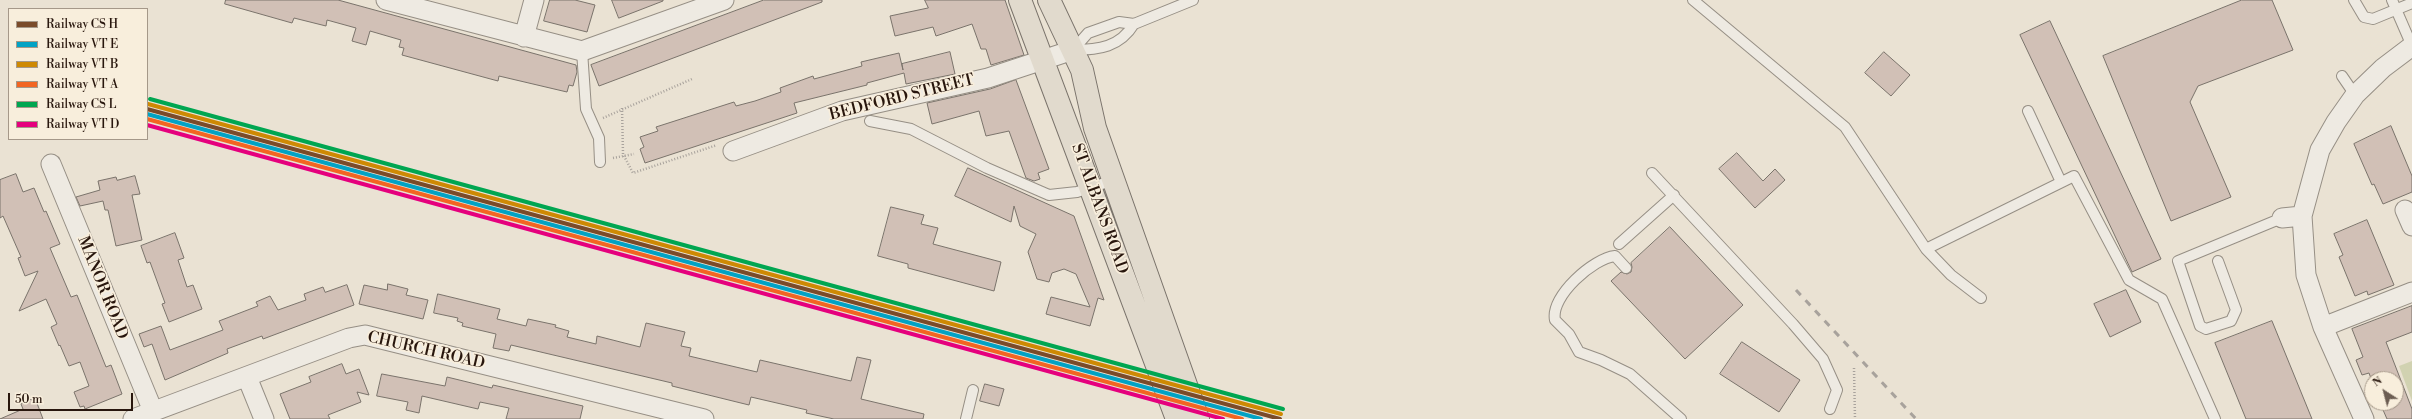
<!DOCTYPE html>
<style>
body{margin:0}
#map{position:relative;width:2412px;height:419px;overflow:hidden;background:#eae2d3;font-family:"Libre Bodoni",serif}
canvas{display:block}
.legend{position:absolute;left:8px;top:8px;width:140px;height:132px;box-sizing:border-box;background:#f8eedc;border:1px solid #a59889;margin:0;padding:5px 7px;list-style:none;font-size:12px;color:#28160d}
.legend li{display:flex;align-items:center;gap:8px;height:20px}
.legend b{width:20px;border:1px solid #a59889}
.north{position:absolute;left:2364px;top:371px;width:40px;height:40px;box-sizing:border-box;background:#f8eedc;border:1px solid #a59889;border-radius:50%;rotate:324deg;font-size:11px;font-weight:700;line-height:16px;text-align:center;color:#28160d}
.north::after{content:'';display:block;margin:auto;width:14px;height:18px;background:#6c5d52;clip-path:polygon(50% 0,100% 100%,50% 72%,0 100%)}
.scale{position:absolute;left:8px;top:393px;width:125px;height:18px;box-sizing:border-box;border:2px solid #28160d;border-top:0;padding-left:5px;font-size:12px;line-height:14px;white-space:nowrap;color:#28160d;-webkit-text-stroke:3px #f8eedc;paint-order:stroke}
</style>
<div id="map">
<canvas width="2412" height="419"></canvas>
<ul class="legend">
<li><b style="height:5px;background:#7a4b2a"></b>Railway CS H</li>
<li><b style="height:5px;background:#02a2c4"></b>Railway VT E</li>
<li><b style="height:5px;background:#ce8903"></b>Railway VT B</li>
<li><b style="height:5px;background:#f26522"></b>Railway VT A</li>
<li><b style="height:5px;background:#00a651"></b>Railway CS L</li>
<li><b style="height:5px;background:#e5007d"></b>Railway VT D</li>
</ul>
<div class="north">N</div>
<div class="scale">50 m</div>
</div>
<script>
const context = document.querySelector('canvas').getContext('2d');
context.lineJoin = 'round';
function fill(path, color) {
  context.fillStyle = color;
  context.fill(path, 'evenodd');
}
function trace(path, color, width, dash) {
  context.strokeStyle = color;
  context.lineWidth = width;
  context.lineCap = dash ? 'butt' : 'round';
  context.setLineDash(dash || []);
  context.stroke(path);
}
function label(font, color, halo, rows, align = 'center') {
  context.font = font + ' "Libre Bodoni",serif';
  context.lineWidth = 3.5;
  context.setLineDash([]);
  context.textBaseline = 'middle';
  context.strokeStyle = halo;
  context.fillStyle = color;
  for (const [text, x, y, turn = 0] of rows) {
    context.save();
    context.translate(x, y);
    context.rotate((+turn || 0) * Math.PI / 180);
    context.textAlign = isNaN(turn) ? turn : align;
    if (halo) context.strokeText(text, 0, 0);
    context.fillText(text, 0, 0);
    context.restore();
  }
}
const green = new Path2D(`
 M2412,361V401L2399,366Z`);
const building = new Path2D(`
 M226,0H338L576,65L577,72L573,86L569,85L567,92L499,76L498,81L402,55L404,48L399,47L401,40L370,31L366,45L352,41L356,28L327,20L326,26L294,18L292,23L225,4Z
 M550,0H575L595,5L587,32L544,21Z
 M612,0H663V1L619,18Z
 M764,0H822V2L599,86L591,65Z
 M925,0H1005L1024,55L991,65L986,49H981L972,24L936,36L933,27L895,36L890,16L928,8Z
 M2242,0H2272L2293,50L2198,86L2190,102L2231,197L2171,221L2103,56Z
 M2050,21L2161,259L2132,272L2020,35Z
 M950,52L955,74L906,84L904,73L867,83V85L794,103L797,113L645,163L640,149L644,147L640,137L658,131L656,127L734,102L736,106L755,101L781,92L780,88L813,76L814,79L862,66L861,62L899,53L903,70L902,64Z
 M1884,52L1910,75L1891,96L1865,73Z
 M1016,80L1049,169L1038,173L1040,179L1034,181L1026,178L1009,131L986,136L979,111L932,124L927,103L990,89Z
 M2391,126L2412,176V192L2383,204L2374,184L2372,185L2354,144Z
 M1737,153L1763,181L1775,169L1785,180L1755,208L1719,169Z
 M968,168L1074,216L1104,300L1098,298L1090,326L1046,314L1051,297L1090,307L1076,274L1064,269L1052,273L1049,282L1037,279L1028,252L1036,234L1020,226L1014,206L1011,222L955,196Z
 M16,174L23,192L34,188L44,212L46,211L60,244L50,248L71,297L77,295L106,367L111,365L122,394L85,409L84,406L80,407L74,392L89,386L80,362L69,366L60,345L59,346L51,327L57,324L46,299L19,311L38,271L25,276L18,258L21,257L3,216L0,218V180Z
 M135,176L140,194L132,195L142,240L116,246L108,210H105L103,201L80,206L76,197L100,190L98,181L116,177L117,180Z
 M891,207L924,215L921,224L938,228L933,244L1001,262L994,291L908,268V264L878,256Z
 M2367,220L2394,285L2368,295L2367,291L2355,296L2339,257L2343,255L2334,234Z
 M1670,227L1743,305L1685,359L1611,281L1621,272L1627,274L1631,272L1632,267L1631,263Z
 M175,233L184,258L178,260L187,287L193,285L202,309L169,322L162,304L165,303L150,262L147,263L141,246Z
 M388,284L408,289L406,295L428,300L423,319L359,304L364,285L387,290Z
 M347,285L354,305L263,339L262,336L227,349L228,353L165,380L152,344L144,347L139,334L161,326L170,350L223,330L219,321L258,306L256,302L270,296L278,310L306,300L304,294L323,287L325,292Z
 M2126,290L2141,322L2110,337L2094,304Z
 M438,294L500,309L497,319L526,326L528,319L556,325L555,327L569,331L567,337L596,344L597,336L640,347L646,323L685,332L681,346L691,348L689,356L757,372L760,360L851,381L857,357L871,360L861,399L924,414L923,419H834L806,413L807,410L751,397L749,405L672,386V383L511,345L509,351L493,348L496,334L462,326L463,323L457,321L458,318L434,313Z
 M2412,306V332L2386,342L2412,409V419H2387L2380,403H2396V379H2372V381L2369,373L2362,375L2356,360L2363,357L2352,329Z
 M2272,321L2312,419H2246L2215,343Z
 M1742,342L1800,380L1779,412L1720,374Z
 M342,364L346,374L359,369L369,395L357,392L361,402L328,415L330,419H290L280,394L311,382L309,377Z
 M382,374L445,386L447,377L492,388L493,385L583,406L580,419H506L509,408L480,402L478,409L422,396L419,413L406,410L408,402L377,396Z
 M985,384L1004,389L999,406L980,401Z
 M35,398L43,419H0L23,409L21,404Z`);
const path = new Path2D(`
 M622,108L623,154L633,173L717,145
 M603,118L692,79
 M613,158L634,154
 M1854,368L1855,419`);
const service = new Path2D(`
 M1693,0L1845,127L1926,249L1951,275L1981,298
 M2354,0L2364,17L2373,19L2412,3
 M2392,0L2412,46
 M1073,50L1088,33L1119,22L1134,24L1193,0
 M1073,50C1099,50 1120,47 1134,24
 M582,51L586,109L599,138L600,162
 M2342,76L2355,95
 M2028,111L2061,182
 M870,121L911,129L987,168L1049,195L1077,192L1114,180
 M1652,173L1793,324L1823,359L1837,390L1830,409
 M1619,244L1674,195
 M1926,249L2074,176L2129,280L2162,299L2215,419
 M2218,261L2236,310L2231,321L2206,329L2200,326L2178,261L2282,218
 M1626,268L1615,256C1594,258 1550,296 1555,320L1569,334L1579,352L1601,360L1630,374L1681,419
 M966,419L973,390`);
const minor = new Path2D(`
 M386,0L582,51L724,0
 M524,37L534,0
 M733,151L842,111L988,78L1073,50
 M51,164L153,411
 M2405,210L2412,226
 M2282,218L2302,216
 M2323,327L2412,292
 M247,377L264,419
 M133,419L349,338L365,335L704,419
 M2364,419L2323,327L2306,275L2302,216L2320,150L2336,122L2355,95L2383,68L2412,46`);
const primary = new Path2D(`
 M1020,0L1177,419
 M1049,0L1082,70L1095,128L1198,419`);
const rail = new Path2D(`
 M1796,290L1916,419`);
const rail1 = new Path2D(`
 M147,109L1280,419`);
const rail2 = new Path2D(`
 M147,114L1261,419`);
const rail3 = new Path2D(`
 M148,104L1281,414`);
const rail4 = new Path2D(`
 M147,119L1242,419`);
const rail5 = new Path2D(`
 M150,99L1283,409`);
const rail6 = new Path2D(`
 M147,125L1223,419`);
const streetNames = [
 ["BEDFORD STREET",902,98,-14],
 ["ST ALBANS ROAD",1099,209,70],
 ["MANOR ROAD",102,288,68],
 ["CHURCH ROAD",426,351,13]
];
fill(green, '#d1d2b1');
fill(building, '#d1c0b6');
trace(building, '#7a736b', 1);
trace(service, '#968f85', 12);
trace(minor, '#968f85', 21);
trace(primary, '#7a736b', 24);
trace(path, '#a8a29c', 2.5, [1, 2]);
trace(service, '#eeeae2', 10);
trace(minor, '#eeeae2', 19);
trace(primary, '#e1dacd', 22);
trace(rail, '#a8a29c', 3, [7, 7]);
trace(rail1, '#7a4b2a', 4);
trace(rail2, '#02a2c4', 4);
trace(rail3, '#ce8903', 4);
trace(rail4, '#f26522', 4);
trace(rail5, '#00a651', 4);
trace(rail6, '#e5007d', 4);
label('16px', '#28160d', '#f8eedc', streetNames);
</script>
